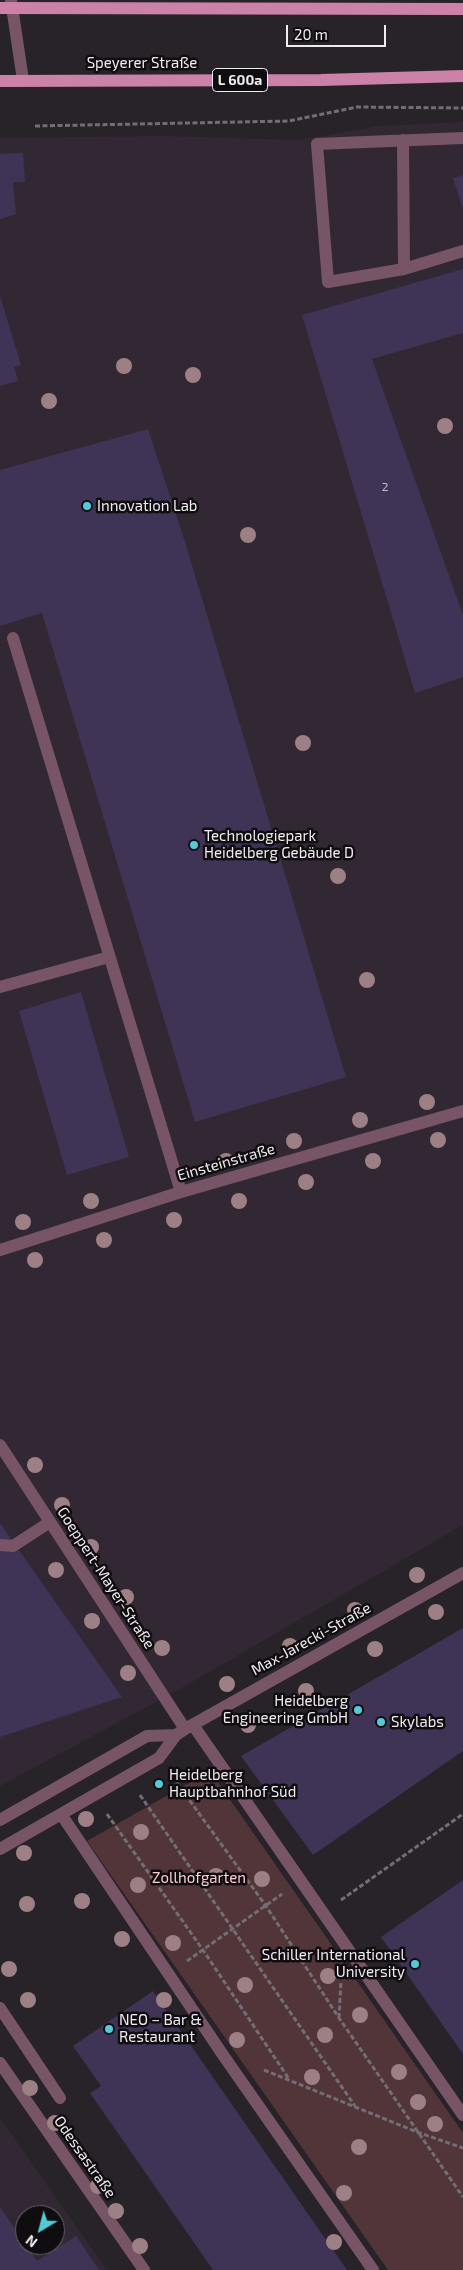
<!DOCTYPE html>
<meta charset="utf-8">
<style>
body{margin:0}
#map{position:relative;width:463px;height:2270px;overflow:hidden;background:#282329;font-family:"Exo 2",sans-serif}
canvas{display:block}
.north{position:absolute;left:15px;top:2205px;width:50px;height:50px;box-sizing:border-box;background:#100d10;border:1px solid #69666a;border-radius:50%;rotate:217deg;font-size:14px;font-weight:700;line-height:20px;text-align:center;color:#efebf0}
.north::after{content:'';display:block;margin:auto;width:18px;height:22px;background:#52cbd7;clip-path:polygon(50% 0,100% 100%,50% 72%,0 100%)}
.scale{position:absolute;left:286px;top:25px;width:100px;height:22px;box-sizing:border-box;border:2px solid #efebf0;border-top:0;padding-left:6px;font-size:15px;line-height:18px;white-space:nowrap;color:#efebf0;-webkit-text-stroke:4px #100d10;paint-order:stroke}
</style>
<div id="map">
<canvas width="463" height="2270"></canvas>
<div class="north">N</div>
<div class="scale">20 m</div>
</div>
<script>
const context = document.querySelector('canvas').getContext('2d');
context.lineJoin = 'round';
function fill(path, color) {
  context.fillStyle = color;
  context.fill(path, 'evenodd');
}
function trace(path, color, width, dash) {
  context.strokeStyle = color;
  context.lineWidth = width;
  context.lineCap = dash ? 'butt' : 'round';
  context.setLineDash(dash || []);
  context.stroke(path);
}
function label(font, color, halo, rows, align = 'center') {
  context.font = font + ' "Exo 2",sans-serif';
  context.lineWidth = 5;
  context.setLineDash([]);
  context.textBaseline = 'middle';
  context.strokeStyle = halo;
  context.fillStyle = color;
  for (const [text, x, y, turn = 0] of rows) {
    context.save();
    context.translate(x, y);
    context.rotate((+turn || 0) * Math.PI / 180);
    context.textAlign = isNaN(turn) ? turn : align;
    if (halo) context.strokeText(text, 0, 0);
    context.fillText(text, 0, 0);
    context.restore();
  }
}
const built = new Path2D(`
 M463,122V1525L178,1690L0,1786V138L164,136L298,140L380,126Z
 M0,2118L107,2270H0ZM25,2215H55V2245H25Z`);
const green = new Path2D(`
 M210,1771L463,2133V2270H388L87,1841Z`);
const building = new Path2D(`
 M23,153L25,182H13L16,214L0,219V154Z
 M463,175V209L453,178Z
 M463,269V333L372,359L463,615V677L415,693L302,315Z
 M0,296L21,365L14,367L18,381L0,386Z
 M148,429L185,542L346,1077L195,1122L42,613L0,626V470Z
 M81,992L129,1157L67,1175L19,1011Z
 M0,1523L122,1697L0,1737Z
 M463,1628V1751L313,1855L241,1756Z
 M463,1880V2054L381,1937Z
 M153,1991L347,2270H213L90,2093L101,2086L73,2046Z
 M0,2207L37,2261L76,2236L99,2270H0Z`);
const path = new Path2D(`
 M35,126L289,121L357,107L463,108
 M172,1776L266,1906L339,2018L463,2197
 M140,1795L355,2106
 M107,1814L203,1950L289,2079
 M341,1900L463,1814
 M187,1961L282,1894
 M339,2018L341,1981
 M264,2070L417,2132L463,2148`);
const minor = new Path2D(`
 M11,0L23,80
 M403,140L404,269L328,282L317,144L463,138
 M404,269L463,251
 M13,638L181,1192
 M0,987L109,957
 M0,1250L181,1192L463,1111
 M0,1445L185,1729
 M0,1545L13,1546L50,1522
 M193,1725L463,2115
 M61,1814L223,2055L373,2270
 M0,1820L147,1736L176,1735
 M0,1849L159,1758L176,1735L185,1729L463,1573
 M0,2008L60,2098
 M0,2063L144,2270`);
const major = new Path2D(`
 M0,8L463,9
 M0,81L321,80L463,76`);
const trees = [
 [124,366],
 [193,375],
 [49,401],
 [445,426],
 [248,535],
 [303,743],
 [338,876],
 [367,980],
 [427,1102],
 [360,1120],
 [438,1140],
 [294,1141],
 [226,1161],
 [373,1161],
 [306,1182],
 [91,1201],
 [239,1201],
 [174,1220],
 [23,1222],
 [104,1240],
 [35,1260],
 [35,1465],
 [62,1505],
 [91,1547],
 [56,1570],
 [417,1575],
 [126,1597],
 [355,1610],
 [436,1612],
 [92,1621],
 [290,1646],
 [162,1648],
 [375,1649],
 [128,1673],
 [227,1684],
 [306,1691],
 [248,1725],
 [86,1819],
 [141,1832],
 [24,1853],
 [216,1876],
 [262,1879],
 [138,1885],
 [82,1901],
 [27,1904],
 [122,1939],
 [173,1943],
 [9,1969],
 [328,1976],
 [245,1985],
 [28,2000],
 [164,2000],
 [360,2015],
 [325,2035],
 [237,2040],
 [399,2072],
 [312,2077],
 [30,2088],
 [418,2102],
 [55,2123],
 [435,2124],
 [359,2147],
 [98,2186],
 [344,2193],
 [116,2211],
 [334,2242],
 [140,2246]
];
const markers = [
 [87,506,5,"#52cbd7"],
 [194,845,5,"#52cbd7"],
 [358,1710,5,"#52cbd7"],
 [381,1722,5,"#52cbd7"],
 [159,1784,5,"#52cbd7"],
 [415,1964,5,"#52cbd7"],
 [109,2029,5,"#52cbd7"]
];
const numberNames = [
 ["2",385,487]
];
const shields = [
 [240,80,55]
];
const shieldNames = [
 ["L 600a",240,80]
];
const streetNames = [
 ["Speyerer Straße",142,63],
 ["Einsteinstraße",226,1162,-16],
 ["Goeppert-Mayer-Straße",106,1578,57],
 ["Max-Jarecki-Straße",311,1639,-29],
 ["Odessastraße",85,2157,55]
];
const poiNames = [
 ["Innovation Lab",97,506],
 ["Technologiepark",204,836],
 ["Heidelberg Gebäude D",204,853],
 ["Heidelberg",348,1701,"right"],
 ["Engineering GmbH",348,1718,"right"],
 ["Skylabs",391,1722],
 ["Heidelberg",169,1775],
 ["Hauptbahnhof Süd",169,1792],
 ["Schiller International",405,1955,"right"],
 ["University",405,1972,"right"],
 ["NEO – Bar &",119,2020],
 ["Restaurant",119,2037]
];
const parkNames = [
 ["Zollhofgarten",199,1878]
];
fill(built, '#322833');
fill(green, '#523539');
fill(building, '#3f3356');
trace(path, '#736e74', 3, [5, 2.5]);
trace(minor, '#785467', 12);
trace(major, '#cb81a8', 12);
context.fillStyle = '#9d8085';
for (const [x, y] of trees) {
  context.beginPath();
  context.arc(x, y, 8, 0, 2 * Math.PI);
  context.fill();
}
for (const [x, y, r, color] of markers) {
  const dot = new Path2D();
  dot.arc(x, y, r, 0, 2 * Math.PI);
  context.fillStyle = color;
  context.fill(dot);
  trace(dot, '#100d10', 2);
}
label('12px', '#c3bdca', null, numberNames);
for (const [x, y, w] of shields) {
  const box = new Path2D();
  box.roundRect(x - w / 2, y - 11.5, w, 23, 4);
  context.fillStyle = '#100d10';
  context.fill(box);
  trace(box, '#efebf0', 1);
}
label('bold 14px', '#efebf0', null, shieldNames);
label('15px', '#efebf0', '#100d10', streetNames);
label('15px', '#efebf0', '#100d10', poiNames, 'left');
label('15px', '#fcccd1', '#100d10', parkNames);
</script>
